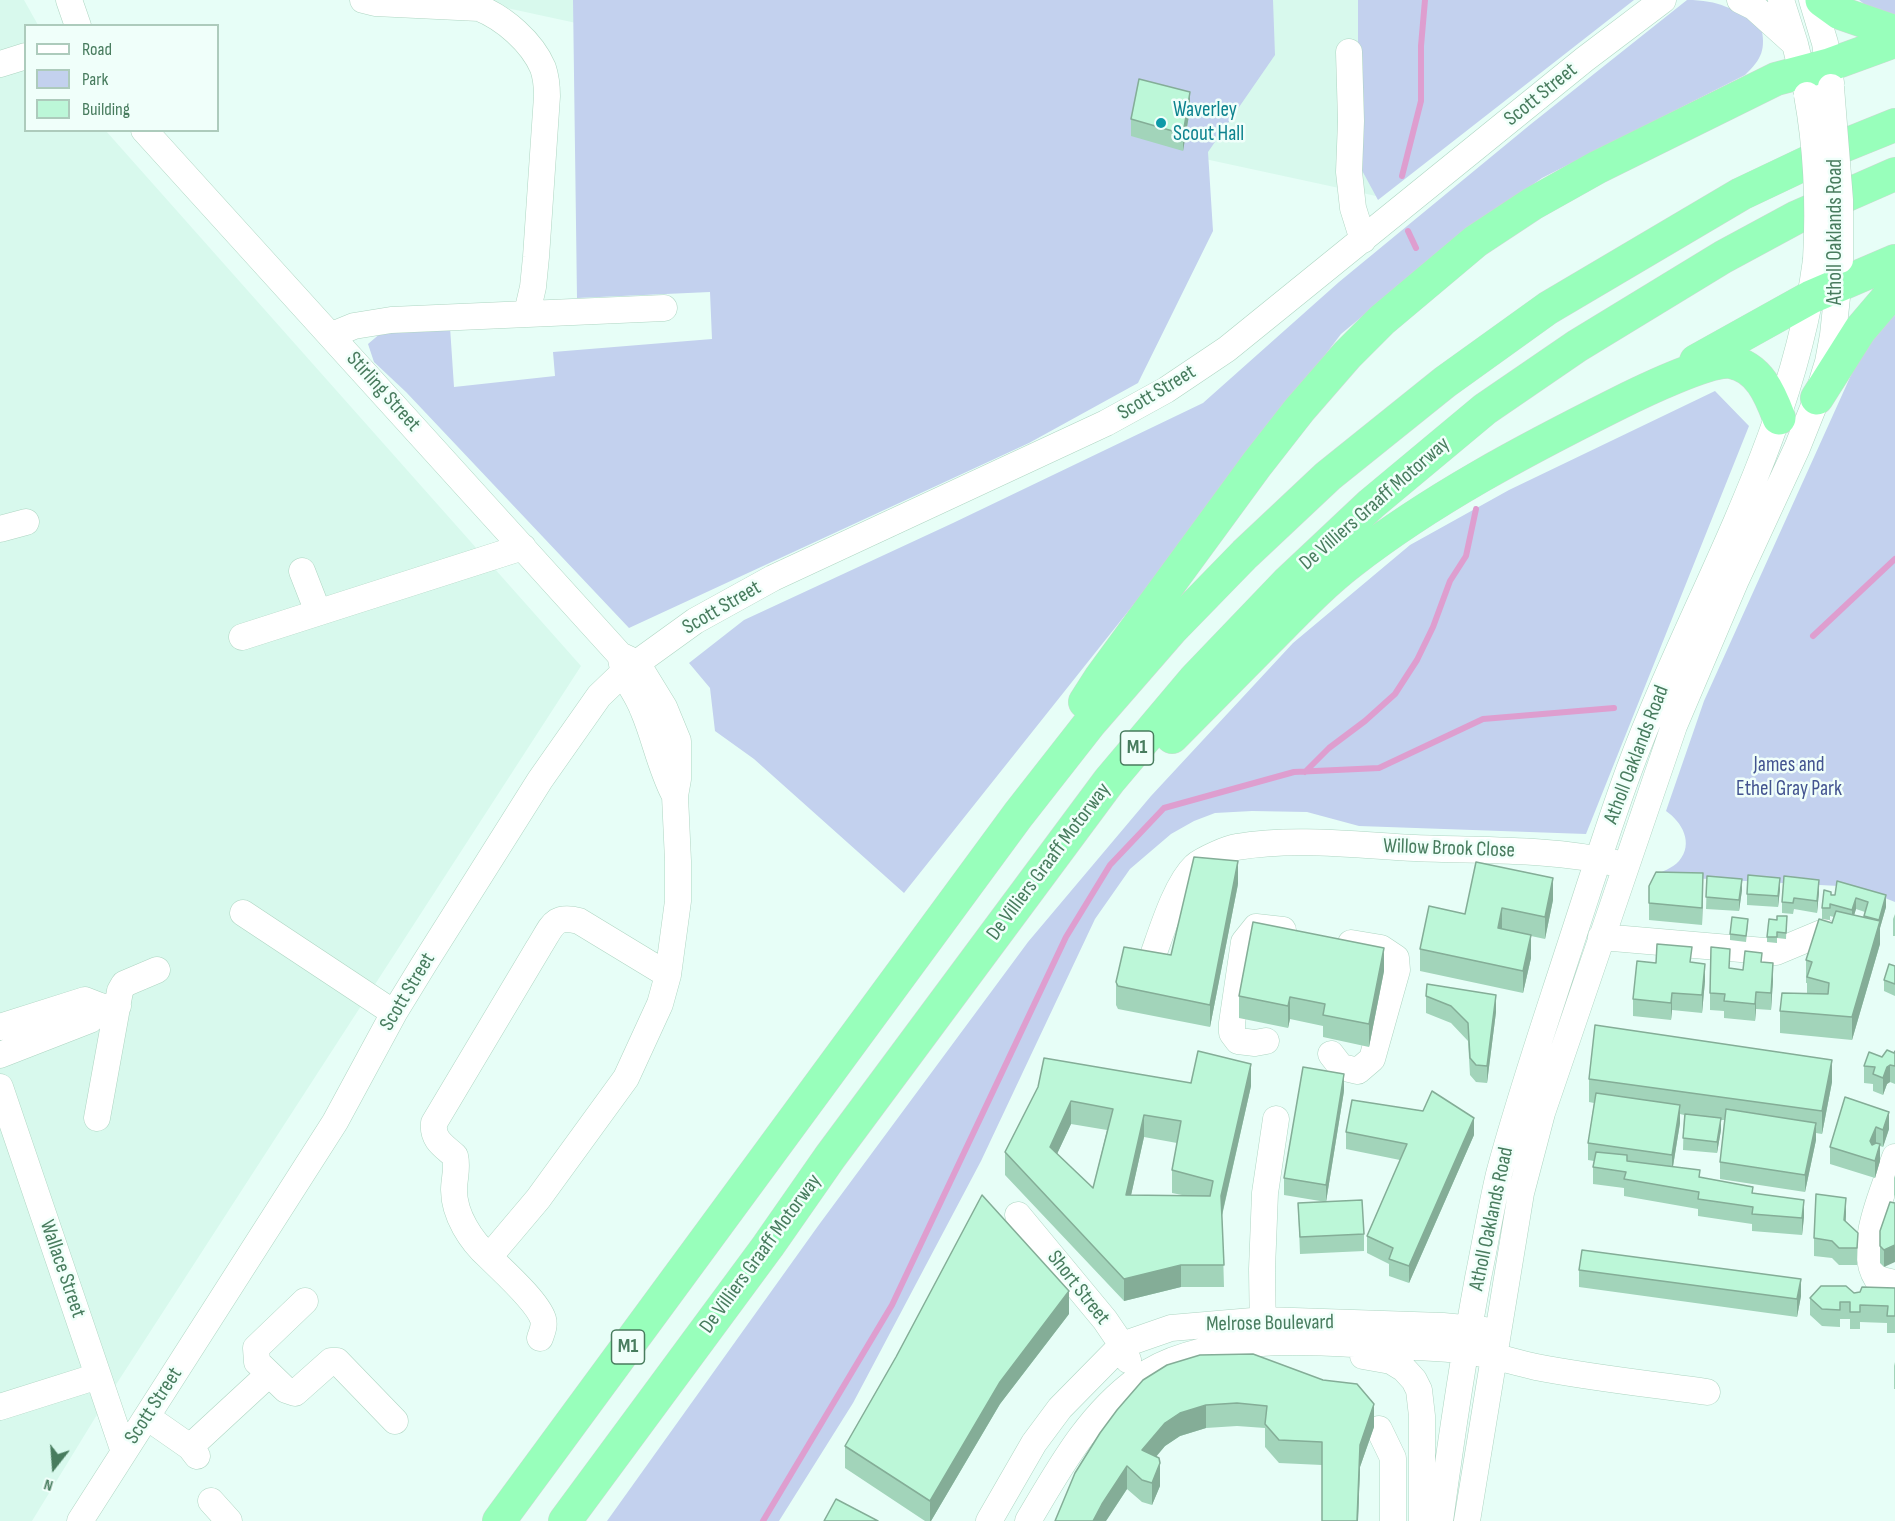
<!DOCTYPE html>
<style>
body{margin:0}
#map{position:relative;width:1895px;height:1521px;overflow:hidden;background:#e7fef7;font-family:"Sofia Sans Condensed",sans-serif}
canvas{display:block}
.legend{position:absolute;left:24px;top:24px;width:195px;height:108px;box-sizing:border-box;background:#f0fffa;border:2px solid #adcbbc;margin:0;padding:8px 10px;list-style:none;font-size:18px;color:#487c5e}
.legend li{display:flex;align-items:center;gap:12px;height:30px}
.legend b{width:30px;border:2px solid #adcbbc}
.north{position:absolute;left:24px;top:1437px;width:60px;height:60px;-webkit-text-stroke:4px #f0fffa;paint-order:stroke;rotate:197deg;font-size:16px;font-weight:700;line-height:24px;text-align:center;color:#487c5e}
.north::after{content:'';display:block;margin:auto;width:21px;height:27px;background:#487c5e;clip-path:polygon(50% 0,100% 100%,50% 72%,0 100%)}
</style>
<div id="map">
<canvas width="1895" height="1521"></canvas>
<ul class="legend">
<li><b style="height:8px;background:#fff"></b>Road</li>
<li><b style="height:16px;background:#c3d1ee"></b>Park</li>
<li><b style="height:16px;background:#bcf7d8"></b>Building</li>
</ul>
<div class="north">N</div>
</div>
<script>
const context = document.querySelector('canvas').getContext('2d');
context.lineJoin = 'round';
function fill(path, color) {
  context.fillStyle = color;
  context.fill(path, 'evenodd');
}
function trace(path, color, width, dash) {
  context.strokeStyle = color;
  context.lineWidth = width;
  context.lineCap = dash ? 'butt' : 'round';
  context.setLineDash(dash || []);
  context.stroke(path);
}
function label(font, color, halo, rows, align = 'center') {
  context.font = font + ' "Sofia Sans Condensed",sans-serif';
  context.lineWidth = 5;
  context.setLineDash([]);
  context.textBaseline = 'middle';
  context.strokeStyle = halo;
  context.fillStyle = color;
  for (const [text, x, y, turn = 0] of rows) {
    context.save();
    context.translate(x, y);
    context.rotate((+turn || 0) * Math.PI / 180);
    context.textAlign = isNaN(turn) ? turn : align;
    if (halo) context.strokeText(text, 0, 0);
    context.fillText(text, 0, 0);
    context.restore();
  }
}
const residential = new Path2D(`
 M0,0H24L38,25L26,26V130L106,131L581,666L106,1400L32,1521H0Z
 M419,0H1364L1376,196L479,2Z`);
const green = new Path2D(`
 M573,0H1273L1275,55L1208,152L1213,231L1138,383L1029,443L629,628L406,392L374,362L368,344L382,332L450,327L454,387L555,376L553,352L712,339L710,292L577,298Z
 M1358,0H1634L1378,200L1358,163Z
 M1687,0C1719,0 1734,9 1761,26C1766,49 1762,59 1745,75L1542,178L1442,250L1341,334L1169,560L904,893L754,759L715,731L710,688L689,663L744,620L953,523L1203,403L1339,282L1531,124Z
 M1859,0H1895V24L1892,25Z
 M1895,311V902L1857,887L1653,876C1661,872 1673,868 1679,861C1694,843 1682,822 1666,811L1704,701L1856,364L1885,322Z
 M1715,391L1749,426L1586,834L1359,826L1307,812L1252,811L1215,813L1194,821L1171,834L1130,869L1095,919L981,1161L853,1403L779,1521H607L818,1226L1028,942L1151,796L1293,643L1410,545L1509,490Z`);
const stream = new Path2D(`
 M1402,176L1421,101V46L1425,0
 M1408,231L1416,248
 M1813,636L1895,559
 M1305,772L1329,748L1365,721L1395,694L1417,660L1433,627L1450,581L1466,556L1476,509
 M763,1521L892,1305L1066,937L1110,865L1164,808L1294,772L1379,768L1483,719L1614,708`);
const minor = new Path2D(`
 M69,0L78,26
 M363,0L375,3L479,8C504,18 532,42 543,68C546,77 547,87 547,96L536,257L533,287L527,313
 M1740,0L1754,7L1795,44
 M1781,0L1795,44L1806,89
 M1812,0L1825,43L1831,83
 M1349,52L1351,121L1349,172L1353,208L1363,240
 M0,64L26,56
 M144,130L620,655L637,663
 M332,335L354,326L391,320L664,308
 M0,529L26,522
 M302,571L318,612
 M242,637L523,547
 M621,659C624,682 635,689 643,710C655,738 660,767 674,794
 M637,663L664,707L678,741V779L675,796L678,861V901L668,975L660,1004L626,1078L538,1199L489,1257C471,1241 454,1215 454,1190C454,1179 458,1168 455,1156C444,1146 432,1140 434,1123L539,947C552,927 553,914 579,921L668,975
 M243,913L394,1013
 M1601,937L1776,952L1824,932
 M1151,961C1161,934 1175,885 1195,866C1202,860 1228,848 1237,847C1293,837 1357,845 1415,848C1481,851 1550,848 1615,863
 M0,1027L85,1000L103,1007L118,1006
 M1266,1041L1255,1043L1238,1041L1232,1033V1023L1244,942L1256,927L1283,930
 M1331,1054L1341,1067L1358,1071L1372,1059L1397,970L1396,958L1381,948L1351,943
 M0,1055L90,1020L103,1007
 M0,1087L124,1452
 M97,1118L120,991L124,984L157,970
 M1895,1157C1884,1190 1856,1247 1877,1279L1895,1283
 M1018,1215L1105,1320L1122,1345L1128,1360
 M489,1257C503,1271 537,1301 543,1319C545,1326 542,1332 540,1338
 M305,1301L256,1348L257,1362L286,1390L295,1393L331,1361H337L395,1421
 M1263,1337L1262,1269L1265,1193L1276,1119
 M1363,1356L1391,1361L1404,1369L1414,1380L1419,1390L1422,1416V1521
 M0,1407L98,1376
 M147,1417L190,1447L197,1456
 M1379,1429L1393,1458V1521
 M190,1447L269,1374
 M211,1501L229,1521
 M80,1521L335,1122L394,1013L424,964L540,780L599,696L623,673L695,621L773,578L1106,423L1166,390L1227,349L1585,59L1663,0
 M989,1521L1034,1443L1060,1408L1122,1345L1171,1328L1264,1320L1443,1326L1484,1330
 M1028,1521C1059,1469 1088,1415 1138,1379C1200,1333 1311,1341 1384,1346C1411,1347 1439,1347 1466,1351C1490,1354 1513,1362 1536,1367C1592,1378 1650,1384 1707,1392
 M1440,1521C1451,1440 1463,1359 1478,1278C1485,1244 1491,1208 1499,1174C1519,1099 1544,1026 1568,952C1588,891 1607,830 1629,770C1692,600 1792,443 1816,260
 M1467,1521L1521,1193L1542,1113L1674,726L1736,580L1797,448L1817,398L1828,362L1833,335L1840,269`);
const highway = new Path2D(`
 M1822,0L1840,13L1895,32
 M1696,361L1811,297L1895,261
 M1817,398L1860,330L1895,289
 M1085,702L1101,677L1257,464L1300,409L1347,355L1382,320L1476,241L1532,204L1598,167L1776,79L1829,65L1895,41
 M1172,737C1204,705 1236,672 1268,640C1295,613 1321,585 1351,562C1432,499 1525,450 1617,404C1639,393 1709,359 1731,362C1759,367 1770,394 1779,418
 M499,1521L1018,815L1090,723L1171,630L1245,554L1328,476L1445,382L1548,308L1741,194L1838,148L1895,125
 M565,1521L768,1246L830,1157L1109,781L1195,679L1287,583L1371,504L1485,409L1577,346L1723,257L1797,217L1895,174`);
const minorBridge = new Path2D(`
 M1831,87L1840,200V260
 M1807,95C1817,150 1819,205 1816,260`);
const wall = new Path2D(`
 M1190,109L1183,151L1131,136V119Z
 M1707,876L1742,890L1739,911L1706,909Z
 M1837,881L1886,907L1880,928V944L1852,1040L1780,1033V1011L1807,994V983H1806V960L1832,923L1834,917L1830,916V920L1822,919V908L1831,895H1835ZM1856,909L1865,912L1864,917L1854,915Z
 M1238,884L1210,1027L1118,1009L1116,1005V982L1171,955Z
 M1649,886L1703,890L1702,925L1649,920Z
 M1780,889L1778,907L1747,905V894Z
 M1819,892L1817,913L1794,909L1793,914L1782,913V902Z
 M1553,900L1545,939L1531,936V958L1523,993L1420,971V949L1465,914Z
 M1895,914V936H1893V919Z
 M1787,916L1786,939L1777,938V943L1767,942V937L1777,920Z
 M1748,924L1746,942L1730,940V934Z
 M1762,962L1773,980L1771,1010L1756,1009L1755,1021L1724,1018V1011L1710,1010V993L1730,968L1743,970Z
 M1656,963H1692L1705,981L1702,1013L1672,1010L1671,1020L1633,1016V999Z
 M1895,966V996L1884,991V980Z
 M1384,971L1369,1047L1323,1037V1026L1290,1019L1288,1028L1239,1018V996Z
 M1426,996L1496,1012L1487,1083L1476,1082L1470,1075L1468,1041L1451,1023L1426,1013Z
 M1895,1051V1084L1890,1082L1887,1084L1883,1095L1873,1091V1084L1864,1083V1066L1894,1053Z
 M1589,1079L1832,1082L1822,1134L1816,1133V1140L1805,1192L1720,1179V1162L1725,1120H1721V1130L1717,1153L1683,1150L1684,1115L1680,1114V1123L1673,1167L1700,1177L1753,1193L1804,1217L1802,1235L1752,1231V1224L1698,1216V1209L1624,1196V1188L1593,1184V1167L1594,1161L1588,1160V1143L1594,1103L1589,1102Z
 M1191,1083L1251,1086L1222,1216L1224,1287H1181L1124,1301L1005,1175V1152L1038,1087ZM1071,1124L1107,1130L1093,1188L1057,1154ZM1144,1137L1177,1143L1172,1170V1193L1182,1195H1131Z
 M1344,1091L1326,1202L1284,1195V1178Z
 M1845,1097L1889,1129L1883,1147L1880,1146V1161L1875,1178L1830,1164V1147Z
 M1346,1132L1474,1135L1409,1283L1389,1276V1264L1367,1253V1236L1400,1160L1346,1149Z
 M1895,1175V1198L1894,1195V1178Z
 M1298,1203L1364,1234V1251L1300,1254Z
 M1895,1203L1884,1267L1880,1263V1231Z
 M1846,1215V1222L1858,1233L1857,1265H1839L1832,1258L1814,1256V1238Z
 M1579,1270L1801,1296L1797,1317L1579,1287Z
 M1895,1288V1333H1887V1323L1860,1322V1329H1850V1319H1840V1327L1822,1326L1810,1315V1298Z
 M1069,1314L1000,1404L931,1521H925L845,1468V1446Z
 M1895,1362V1389H1894V1366Z
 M1143,1380L1374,1427L1360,1467L1358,1521H1322V1465L1279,1463L1265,1447V1428L1237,1426L1206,1428L1180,1436L1165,1446L1156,1457L1160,1486L1152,1505L1142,1502L1127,1489L1106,1521Z`);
const shadedWall = new Path2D(`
 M1190,92V109L1183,151V134Z
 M1238,861V884L1210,1027V1005Z
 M1703,873V890L1702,925V908Z
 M1553,878V900L1545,939V917Z
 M1780,878V889L1778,907V896Z
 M1742,879V890L1739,911V900Z
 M1819,880V892L1817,913V901Z
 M1886,895V907L1880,928V944L1852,1040V1017L1879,925V920Z
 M1856,898V909L1852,922V910Z
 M1502,908V930L1498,928Z
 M1531,935V958L1523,993V971Z
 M1384,948V971L1369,1047V1024Z
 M1773,963V980L1771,1010V993Z
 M1705,964V981L1702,1013V995Z
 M1756,992V1009L1755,1021V1004Z
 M1672,993V1010L1671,1020V1003Z
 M1496,995V1012L1487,1083V1066Z
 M1290,997V1019L1288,1028V1006Z
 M1832,1060V1082L1822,1134V1111Z
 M1251,1064V1086L1221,1219V1196Z
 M1890,1065V1082L1887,1084L1883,1095V1078L1887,1067Z
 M1344,1074V1091L1326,1202V1185Z
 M1071,1101V1124L1050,1169V1147Z
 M1680,1105V1123L1672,1172V1155Z
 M1889,1112V1129L1883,1147V1130Z
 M1144,1115V1137L1126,1218V1195Z
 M1474,1118V1135L1409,1283V1266Z
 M1721,1118V1130L1717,1153V1142Z
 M1816,1123V1140L1805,1192V1175Z
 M1876,1127V1144L1870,1158V1141Z
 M1880,1144V1161L1875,1178V1161Z
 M1846,1198V1215L1844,1237V1220Z
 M1804,1200V1217L1802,1235V1218Z
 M1895,1245V1262L1884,1267V1250Z
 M1181,1265V1287L1124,1301V1279Z
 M1801,1279V1296L1797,1317V1299Z
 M1069,1291V1314L1000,1404L931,1521H930V1501L1000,1382Z
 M1374,1404V1427L1360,1467L1358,1521H1357L1360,1445Z
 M1206,1405V1428L1180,1436L1165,1446L1142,1473V1450L1165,1423L1180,1413Z
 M1160,1463V1486L1152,1505V1483Z
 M1127,1466V1489L1106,1521H1093L1102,1504Z`);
const building = new Path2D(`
 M1139,79L1190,92L1183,134L1131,119Z
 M1194,857L1238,861L1210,1005L1118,986L1116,982L1124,947L1171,955Z
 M1476,862L1553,878L1545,917L1502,908L1498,928L1531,935L1523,971L1420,949L1429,906L1465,914Z
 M1656,872L1703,873L1702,908L1649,903V886Z
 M1748,875L1780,878L1778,896L1747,894Z
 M1707,876L1742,879L1739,900L1706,897Z
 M1784,876L1819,880L1817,901L1794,898L1793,903L1782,902Z
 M1837,881L1886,895L1879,920L1864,916L1868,902L1856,898L1852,910L1830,904V908H1822L1824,890L1831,892V895H1835Z
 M1836,911L1880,921L1852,1017L1780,1011L1782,993L1828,994L1829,983L1807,977L1812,962L1806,960L1819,919L1832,923Z
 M1777,916H1787L1786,933L1777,932V937H1767L1769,919L1777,920Z
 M1732,917L1748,919L1746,936L1730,934Z
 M1253,922L1384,948L1369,1024L1323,1015L1325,1004L1290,997L1288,1006L1239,996Z
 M1657,944L1692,947L1690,962L1705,964L1702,995L1672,993L1671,1003L1633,999L1637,961L1656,963Z
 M1711,947L1730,949L1729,968L1743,970L1745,951L1762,953L1761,962L1773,963L1771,993L1756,992L1755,1004L1724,1001L1725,994L1710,993Z
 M1889,964L1895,966V984L1884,980Z
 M1427,984L1496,995L1487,1066L1476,1065L1470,1058L1468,1023L1451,1006L1426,996Z
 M1595,1025L1832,1060L1822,1111L1589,1079Z
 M1887,1050L1894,1053L1895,1051V1066L1890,1065L1887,1067L1883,1078L1873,1074L1875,1067L1864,1066L1869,1052L1882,1057Z
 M1198,1051L1251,1064L1221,1196L1224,1265H1181L1124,1279L1005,1152L1038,1087L1044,1058L1191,1083ZM1071,1101L1113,1109L1093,1188L1050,1147ZM1144,1115L1181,1121L1172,1170L1213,1181L1210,1196L1126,1195Z
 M1303,1067L1344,1074L1326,1185L1284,1178Z
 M1432,1091L1474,1118L1409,1266L1389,1259L1393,1248L1367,1236L1407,1144L1346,1132L1352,1100L1423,1111Z
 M1596,1093L1680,1105L1672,1155L1588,1143Z
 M1845,1097L1889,1112L1883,1130L1876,1127L1870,1141L1872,1145L1876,1143L1880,1144L1875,1161L1830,1147Z
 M1726,1109L1816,1123L1805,1175L1720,1162Z
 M1685,1114L1721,1118L1717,1142L1683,1138Z
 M1596,1152L1627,1155V1161L1700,1170L1699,1177L1753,1187L1752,1193L1804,1200L1802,1218L1752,1214L1753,1207L1698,1199L1699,1192L1624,1179L1626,1172L1593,1167Z
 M1816,1194L1846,1198L1844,1220L1858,1233L1857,1248H1839L1832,1241L1814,1238Z
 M982,1195L1069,1291L1000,1382L930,1501L845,1446L896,1357Z
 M1362,1200L1364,1234L1300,1237L1298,1203Z
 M1890,1202L1895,1203V1245L1884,1250L1880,1246V1231Z
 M1582,1250L1801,1279L1797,1299L1579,1270Z
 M1821,1286H1846L1854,1293L1860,1292L1862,1287L1895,1288V1316H1887L1888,1306L1860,1305V1312H1850V1302H1840V1310L1822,1309L1810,1298Z
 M1253,1354L1323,1380L1357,1384L1374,1404L1360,1445L1357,1521H1322V1442L1279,1440L1265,1424L1267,1406L1237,1403L1206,1405L1180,1413L1165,1423L1142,1450L1159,1458L1160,1463L1152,1483L1142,1480L1127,1466L1102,1504L1093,1521H1055L1075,1473L1100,1433L1117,1410L1143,1380L1167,1365L1200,1355Z
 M836,1499L878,1521H824Z`);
const markers = [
 [1161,123,6,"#0f9aa8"]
];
const shields = [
 [1137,748,33],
 [628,1347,33]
];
const shieldNames = [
 ["M1",1137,748],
 ["M1",628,1347]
];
const streetNames = [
 ["Scott Street",1541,95,-39],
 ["Atholl Oaklands Road",1836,232,-90],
 ["Stirling Street",383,392,48],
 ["Scott Street",1157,393,-31],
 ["De Villiers Graaff Motorway",1375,504,-41],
 ["Scott Street",722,608,-30],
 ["Atholl Oaklands Road",1637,755,-69],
 ["Willow Brook Close",1449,849,2],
 ["De Villiers Graaff Motorway",1049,862,-53],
 ["Scott Street",408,992,-59],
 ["Atholl Oaklands Road",1492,1219,-78],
 ["De Villiers Graaff Motorway",761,1254,-54],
 ["Wallace Street",62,1269,71],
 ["Short Street",1078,1288,52],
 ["Melrose Boulevard",1270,1324,-1],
 ["Scott Street",154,1406,-57]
];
const cultureNames = [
 ["Waverley",1173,111],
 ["Scout Hall",1173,135]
];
const parkNames = [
 ["James and",1789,766],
 ["Ethel Gray Park",1789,790]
];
fill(residential, '#d8f9ed');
fill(green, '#c3d1ee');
trace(stream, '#de9ecf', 6);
trace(minor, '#aed5c2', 27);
trace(highway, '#ccdad2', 34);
trace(minor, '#fff', 26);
trace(highway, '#98ffbb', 33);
trace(minorBridge, '#aed5c2', 27, []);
trace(minorBridge, '#fff', 26);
fill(wall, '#a2d4ba');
fill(shadedWall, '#84ad97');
fill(building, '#bcf7d8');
trace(building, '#84ad97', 1.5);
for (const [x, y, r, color] of markers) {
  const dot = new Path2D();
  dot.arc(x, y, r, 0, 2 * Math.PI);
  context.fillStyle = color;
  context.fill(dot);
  trace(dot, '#f0fffa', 2);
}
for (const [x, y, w] of shields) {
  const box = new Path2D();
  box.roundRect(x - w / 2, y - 17, w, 34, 4.5);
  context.fillStyle = '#f0fffa';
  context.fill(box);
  trace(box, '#487c5e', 1.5);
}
label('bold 20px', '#487c5e', null, shieldNames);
label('21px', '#487c5e', '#f0fffa', streetNames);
label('21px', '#0d838f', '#f0fffa', cultureNames, 'left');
label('21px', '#435490', '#f0fffa', parkNames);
</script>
